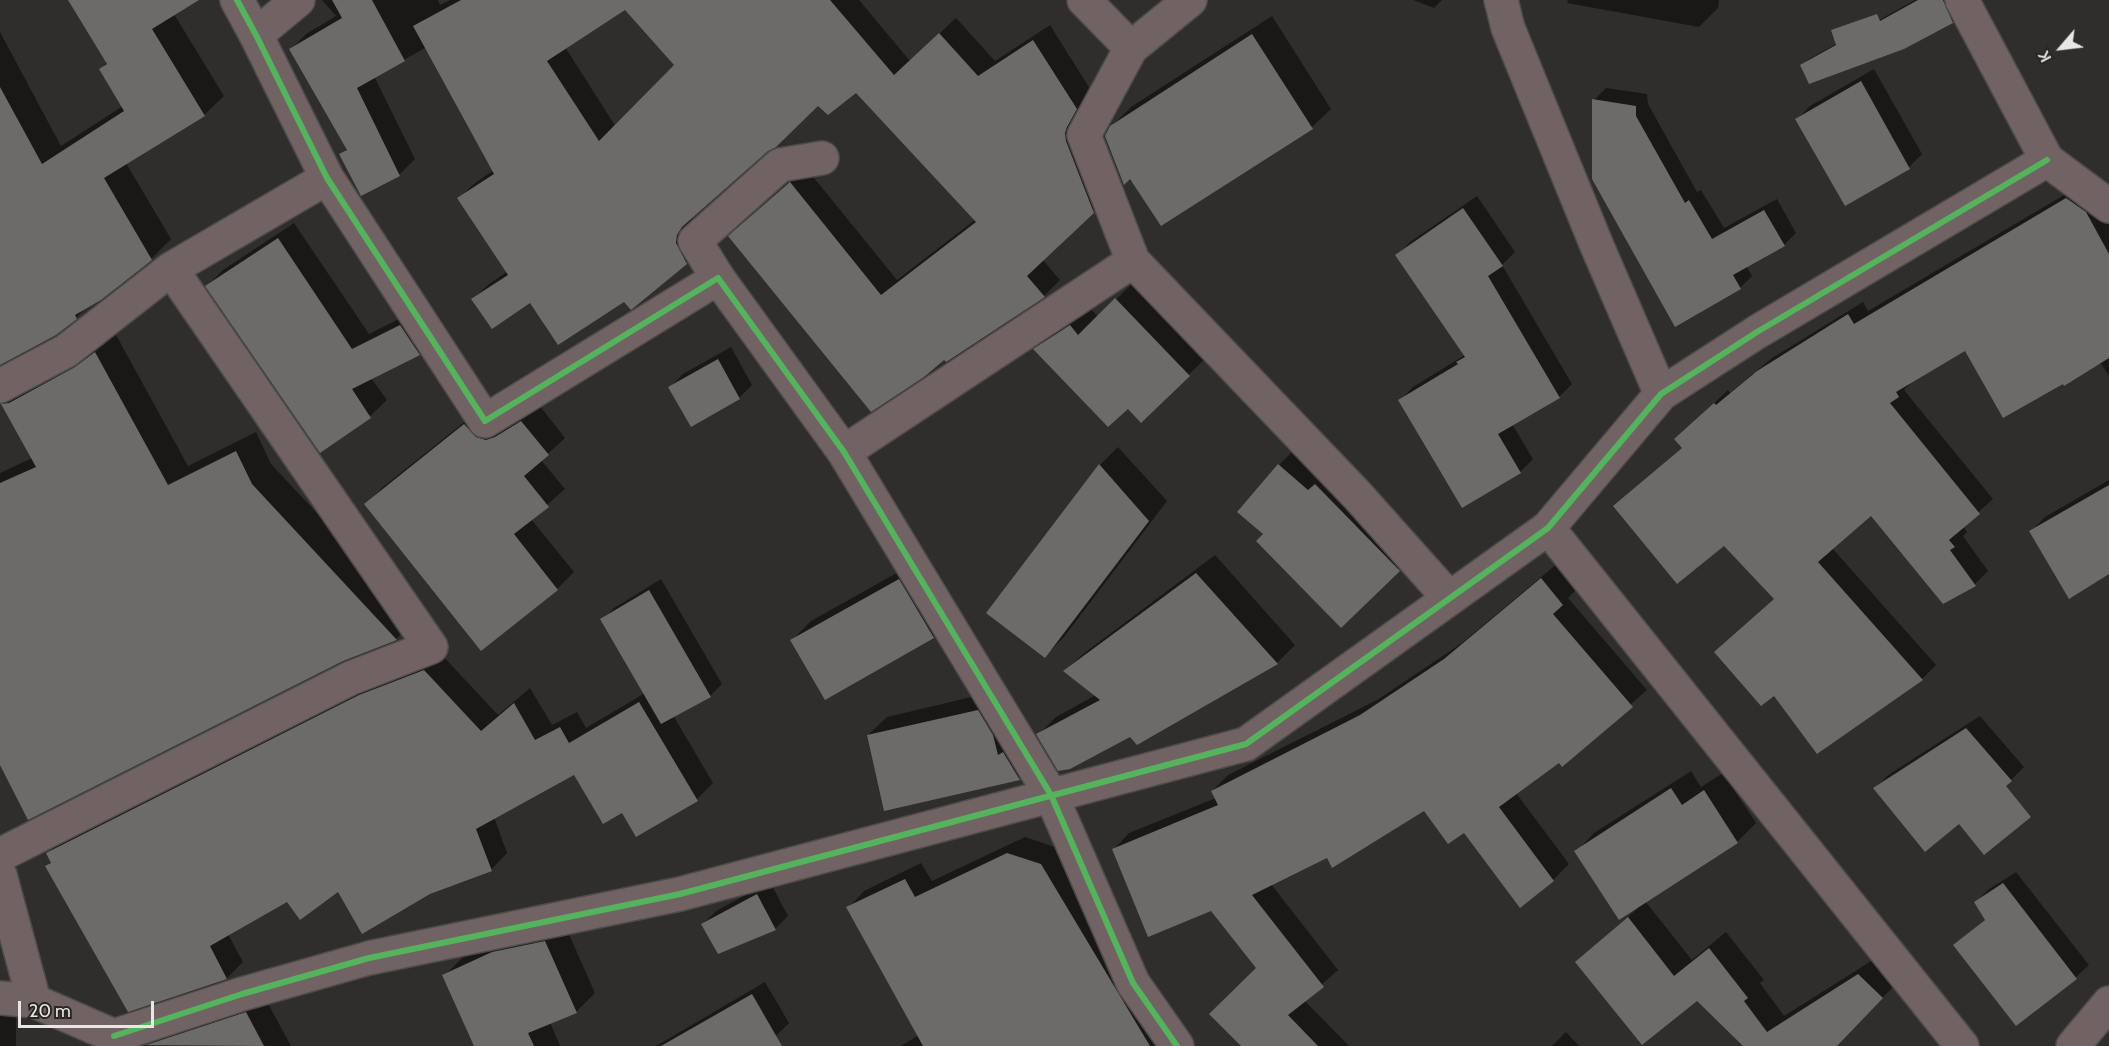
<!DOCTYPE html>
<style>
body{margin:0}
#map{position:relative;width:2109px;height:1046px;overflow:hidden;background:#302e2c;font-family:Cabin,sans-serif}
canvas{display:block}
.north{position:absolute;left:2031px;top:18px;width:60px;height:60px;-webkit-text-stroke:4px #282522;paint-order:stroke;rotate:242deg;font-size:16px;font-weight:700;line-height:24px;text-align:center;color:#e9e7e5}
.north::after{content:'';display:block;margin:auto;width:21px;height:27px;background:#e9e7e5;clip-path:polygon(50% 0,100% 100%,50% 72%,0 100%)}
.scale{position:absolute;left:18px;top:1001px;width:136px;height:27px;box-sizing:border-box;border:3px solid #e9e7e5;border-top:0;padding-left:8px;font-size:18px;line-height:21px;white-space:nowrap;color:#e9e7e5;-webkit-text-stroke:4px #282522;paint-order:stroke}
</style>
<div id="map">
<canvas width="2109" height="1046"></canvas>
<div class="north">K</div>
<div class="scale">20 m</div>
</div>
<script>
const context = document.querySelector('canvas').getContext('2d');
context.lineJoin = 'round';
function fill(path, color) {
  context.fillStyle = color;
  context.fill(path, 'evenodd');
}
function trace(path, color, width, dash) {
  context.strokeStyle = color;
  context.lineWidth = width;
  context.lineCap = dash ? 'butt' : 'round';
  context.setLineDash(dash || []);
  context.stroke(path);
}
const shadow = new Path2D(`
 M69,0H196L174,14L224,96L204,115L126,163L171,239L151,259L100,299L88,305L76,318L0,363V32L61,146L123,106L101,69L107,62Z
 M322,0H438L440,5L450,0H859L910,61L956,18L995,61L1050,25L1092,92L1109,195L1042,259L1060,280L1044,296L946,360L746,221L806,168L897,280L976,219L856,90L818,104L767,150L693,217L692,227L702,247L686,263L624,300L530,301L473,299L489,284L508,271L459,198L475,183L494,170L427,47L374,76L415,159L399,175L341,155L348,148L291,49L306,34L336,16ZM625,8L676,66L616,127L565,47Z
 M1413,0H1442L1434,8Z
 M1568,0H1719L1718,8L1699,27L1567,3Z
 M1915,0H1950L1959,15L1952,22L1802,65L1809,59Z
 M1272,16L1331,109L1312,127H1111L1131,107Z
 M1874,69L1922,154L1909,167L1797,119L1810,106Z
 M1606,88L1647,94L1648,104L1697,192L1701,190L1724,228L1777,199L1796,233L1784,245L1746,266L1752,276L1740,288L1594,100Z
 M2081,185L2109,216V376L2100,362L1966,349L1912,382L1904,390L1993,499L1963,526L1967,532L1963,536L1988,571L1975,584L1871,514L1832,548L1936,665L1922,679L1818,752L1775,598L1724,544L1615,506L1683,447L1690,426L1728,390L1730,393L1772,358L1863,302L1868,311Z
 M1477,196L1515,252L1502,265L1572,384L1559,397L1512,424L1533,459L1520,472L1400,400L1413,387L1465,355L1397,256L1410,242Z
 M294,223L369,334L417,310L435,338L419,354L371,378L387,400L370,416L320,451L207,286L223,270Z
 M1135,281L1208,356L1141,421L1128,407L1035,350L1054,331L1089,307L1098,317Z
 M115,333L188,466L256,432L271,464L416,619L396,639L342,660L0,761V473L32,458L3,405L23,385L97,348Z
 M731,347L752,385L739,398L670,387L683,374Z
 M539,405L565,438L541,460L565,489L531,519L574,572L557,589L481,649L366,504L383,487L482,408Z
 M1118,447L1167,501L1064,637L1045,656L1100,465Z
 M1296,448L1416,553L1341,626L1265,534L1279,465Z
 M2109,480V573L2031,531L2045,517Z
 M1215,555L1295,645L1277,663L1138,743L1131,735H1038L1056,717L1096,695L1065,671L1083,654Z
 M918,561L952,618L933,637L825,698L792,640L811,621Z
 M1558,563L1578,588L1568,598L1647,690L1562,765L1559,761L1516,793L1569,864L1553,880L1520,906L1464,831L1425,809L1271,884L1338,970L1304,1000L1349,1046H1241L1258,968L1211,909L1114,849L1129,833L1216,798L1212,791L1228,775L1377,700L1462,643Z
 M661,579L722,684L710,696L673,715L713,783L697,799L622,811L574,773L494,817L507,853L491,870L339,890L288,900L228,934L243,962L227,978L128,1010L47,866L52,861L48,853L64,837L376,679L441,654L498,715L530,688L552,725L577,712L586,728L645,693L602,620L614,608Z
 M997,691L1038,760L1019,778L885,809L868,735L887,717Z
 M1980,716L2024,767L2011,780L1875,788L1888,775Z
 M1691,771L1701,787L1723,773L1756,823L1737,842L1645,901L1692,960L1726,932L1764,980L1760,983L1784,1016L1876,958L1899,981L1835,1046H1745L1697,999L1577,962L1637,909L1576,852L1594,833Z
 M1025,837L1058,848L1175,1046H901L919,1035L848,908L864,891L921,863L932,881Z
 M2016,872L2089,965L2076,977L2017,1024L1955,945L1986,919L1976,902L1989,889Z
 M770,882L788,916L775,929L703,924L716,911Z
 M564,923L595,993L576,1012L550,1022L560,1046H476L444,976L463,957L512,934Z
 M765,982L789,1023L776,1036L759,1046H656Z
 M264,996L291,1046L148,1045L166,1028Z
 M0,1003L16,1004V1046H0Z
 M1566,1032L1579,1046H1552Z`);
const building = new Path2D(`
 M68,0H199L152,29L205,116L104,178L152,260L101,300L75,315L77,319L56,335L0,365V87L42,164L124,111L99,69L107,64Z
 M332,0H372L405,61L357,88L400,176L361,196L339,154L347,150L289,49L342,18Z
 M461,0H830L894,75L939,33L978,76L1033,40L1077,109L1067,127L1065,133L1066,141L1094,213L1027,276L1045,297L946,362L944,360L924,377L871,412L728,236L790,182L881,295L976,222L856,93L828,115L818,106L776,147L768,151L682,227L677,235L676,243L687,264L631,310L624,302L558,345L530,303L492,329L471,299L508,275L457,198L494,174L413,26ZM625,10L674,65L599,141L547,61Z
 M1918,0H1943L1953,23L1904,49L1809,84L1800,65L1836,45L1831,30L1877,14L1880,21Z
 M1252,34L1313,129L1161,226L1130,179L1124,185L1105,136L1110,126Z
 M1861,81L1910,169L1845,206L1795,119Z
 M1592,99L1636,106V116L1685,203L1689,200L1712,239L1764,210L1785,246L1733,275L1741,289L1675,327L1592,179Z
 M2066,198L2086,212L2109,254V358L2064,386L2063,384L2003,418L1965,351L1896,392L1899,397L1890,403L1980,514L1949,540L1955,547L1950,550L1976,586L1943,604L1871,516L1818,562L1923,680L1817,754L1774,696L1761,706L1714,652L1774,599L1724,546L1677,584L1613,506L1682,448L1674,439L1714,403L1716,405L1757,371L1848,314L1854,324Z
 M1463,208L1503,266L1488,276L1560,398L1498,434L1521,473L1462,508L1398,400L1458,364L1456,362L1465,357L1395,255Z
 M278,238L352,349L400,325L420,355L352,389L371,418L320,453L205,286Z
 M1115,298L1190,376L1141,423L1128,409L1108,427L1033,349L1070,325L1078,335Z
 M95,352L168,485L236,451L252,484L397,640L343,661L28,820L0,765V483L36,467L1,404L9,403L75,367Z
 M718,359L740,399L691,427L668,387Z
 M521,421L549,455L524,476L549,507L514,534L558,590L481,651L364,504L464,424L476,437L486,440L495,437Z
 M1099,464L1149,521L1045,658L986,613Z
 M1278,464L1308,490L1315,484L1400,571L1341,628L1256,541L1263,534L1237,512Z
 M2109,485V574L2069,599L2029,531Z
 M1196,573L1278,664L1137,745L1130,737L1070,769L1058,771L1036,734L1100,700L1063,671Z
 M1541,578L1563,605L1553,614L1633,707L1562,767L1559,763L1499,807L1554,881L1520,908L1464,833L1448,844L1424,811L1332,868L1327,858L1252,895L1324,987L1288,1015L1318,1046H1241L1209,1014L1256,968L1211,911L1148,937L1112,849L1218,805L1211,791L1360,715L1444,659Z
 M899,579L934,638L825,700L790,640Z
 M649,590L711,697L661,724L600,619Z
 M424,670L481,731L514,703L535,740L560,727L569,743L639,702L698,801L636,837L622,813L603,824L574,775L476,829L492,871L430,894L362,934L338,892L300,920L287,902L210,946L227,979L128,1012L45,866L51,863L46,853L359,695Z
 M978,710L993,735L998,755L1003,752L1020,780L884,811L867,735Z
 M1966,728L2012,781L2006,786L2031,817L1984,855L1959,824L1925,852L1873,788Z
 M1671,788L1682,805L1704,790L1738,843L1619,920L1574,851Z
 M1007,853L1041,864L1150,1046H923L846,907L905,879L915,897Z
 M2003,883L2077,979L2016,1026L1953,945L1985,920L1974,902Z
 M757,894L776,930L718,954L701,924Z
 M1628,917L1674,976L1709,948L1748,998L1744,1001L1767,1032L1858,974L1883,998L1837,1046H1743L1697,1001L1642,1045L1575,962Z
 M545,941L577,1013L528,1033L534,1046H474L442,975L492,952Z
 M752,994L782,1046H661Z
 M246,1012L264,1046L146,1045Z`);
const minor = new Path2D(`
 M237,0L256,35L327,178L485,421L718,278L844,452L1051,795L1133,983L1177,1046
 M1084,0L1131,48
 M1190,0L1131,48L1084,135L1133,261L1358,496L1449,598
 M1501,0L1508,28L1597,246L1661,394
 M1962,0L2047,160L2109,206
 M256,35L298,0
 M718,278L695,241L780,165L822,158
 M0,386L66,351L171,269L327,178
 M844,452L1133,261
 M1548,528L1962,1046
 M0,855L351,678L431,647L171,269
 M0,998L34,1001
 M114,1036L242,994L369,958L680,894L1246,744L1548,528L1661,394L1757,332L2047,160
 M2073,1046L2109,1003`);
const tertiary = new Path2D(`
 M0,875L34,1001L114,1036L119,1046`);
const cycleway = new Path2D(`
 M237,0L256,35L327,178L485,421L718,278L844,452L1051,795L1133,983L1177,1046
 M114,1036L242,994L369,958L680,894L1246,744L1548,528L1661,394L1757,332L2047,160`);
fill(shadow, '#0007');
fill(building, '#6d6b6a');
trace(minor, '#4d4c4a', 36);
trace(tertiary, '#4d4c4a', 36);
trace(minor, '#716364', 33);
trace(tertiary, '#716364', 33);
trace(cycleway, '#56b35d', 6);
</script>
